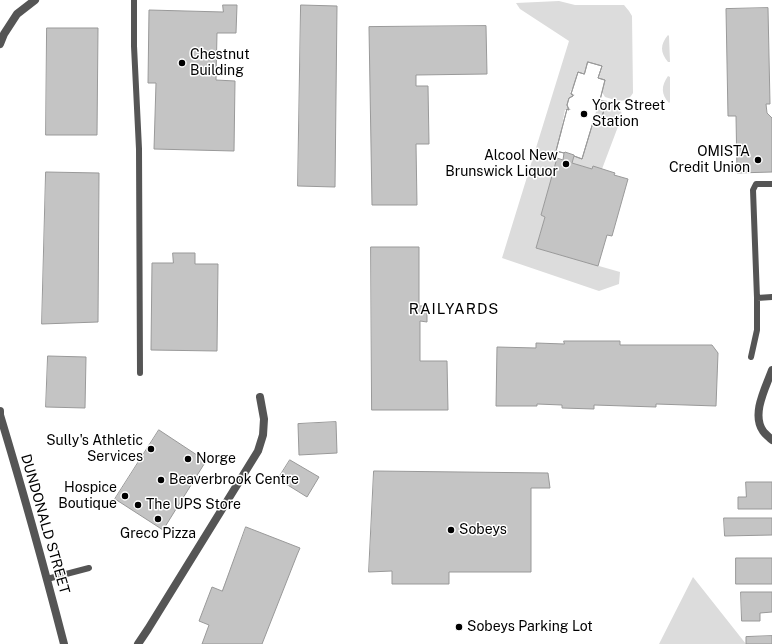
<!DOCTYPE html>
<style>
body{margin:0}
canvas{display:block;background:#fff}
</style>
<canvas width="772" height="644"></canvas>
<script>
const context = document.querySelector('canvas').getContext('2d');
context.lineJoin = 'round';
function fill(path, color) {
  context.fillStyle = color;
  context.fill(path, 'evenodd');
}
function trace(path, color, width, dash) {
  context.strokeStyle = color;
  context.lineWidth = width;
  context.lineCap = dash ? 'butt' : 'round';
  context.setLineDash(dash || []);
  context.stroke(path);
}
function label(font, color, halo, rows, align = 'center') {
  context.font = font + ' "Public Sans",sans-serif';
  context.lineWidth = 3;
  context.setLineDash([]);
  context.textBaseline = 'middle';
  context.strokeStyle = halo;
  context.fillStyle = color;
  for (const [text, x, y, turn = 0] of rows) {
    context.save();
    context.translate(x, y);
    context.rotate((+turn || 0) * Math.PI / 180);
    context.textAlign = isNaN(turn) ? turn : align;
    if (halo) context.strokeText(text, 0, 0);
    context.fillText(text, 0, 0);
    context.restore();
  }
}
const green = new Path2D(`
 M559,1L575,5H624L629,11L632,16L633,93C626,105 616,100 605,97L602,92L605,81L598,78L602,66L588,62L584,74L577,73L574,86L570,92L575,95L569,98L567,105L571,110H565L561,131H562L556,151L559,152L541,215L545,217L536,248L620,272L619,284L599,291L502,258L569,41L520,9L516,3Z
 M668,35L669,36L670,62H668C660,52 660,45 668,35Z
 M668,76L670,77V102L669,103C661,94 661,86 668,76Z
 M604,100C614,103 621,103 622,116L602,169L593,166L592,169L572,163L574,156L582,158L599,102Z
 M693,577L746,644H659Z`);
const building = new Path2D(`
 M223,5H237L236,33H217L216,80L235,81L234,151L154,149L156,83H148L149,10L223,12Z
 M301,5L337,6L335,187L298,186Z
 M768,8L770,104H766L767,113L772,118V172L737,173L736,116H728L726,9Z
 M486,26L487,74L416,75V86H428L429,144H416L417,205H372L369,27Z
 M47,28H98L97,135H46Z
 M588,62L602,66L598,78L605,80L600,100L606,102L601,121L594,119L582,159L574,156L572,163L592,169L593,166L615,173L614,175L628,179L612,236L607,235L598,266L536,248L545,217L541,215L557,158L563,160L564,153L556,151L567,109L569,110L567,105L569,98L573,96V95L571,94L578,72L584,74Z
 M588,62L602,66L598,78L605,80L600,100L606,102L601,121L594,119L582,159L574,156V155L565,152L564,153L556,151L567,109L569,110L567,105L569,98L573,96V95L571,94L578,72L584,74Z
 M46,172L99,173L98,322L42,324Z
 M371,247H419V306H427V322L420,321V361H447L448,410H372Z
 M173,253H195V264H218L217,351L151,350L152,263H173Z
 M564,341H620V345H712L718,353L716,406L656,404V407L594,405V409L562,408V405L537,404V406H496L497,347L536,348V343L564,344Z
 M48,356L86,357L85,408L46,407Z
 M336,422L337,453L299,455L298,424Z
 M159,430L206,461L163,530L115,499Z
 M290,460L319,477L307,497L278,479Z
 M374,471L548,473L550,488H531V572H449V584H392V571L369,572Z
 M746,482H772V509H738V497H746Z
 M724,518H772V535L725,536Z
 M246,527L300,548L297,555L262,644H202L209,625L199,621L212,587L222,591Z
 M736,558H772V584H736Z
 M741,592H772V612L760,613V621H742Z
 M772,636V644H746V637Z`);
const service = new Path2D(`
 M134,0V46L139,149L140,373
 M757,298L772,297
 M751,357L757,330V298L753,190L756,184H772
 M47,579L89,568`);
const minor = new Path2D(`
 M772,370C766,387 751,414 763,431C765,434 769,437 772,440
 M138,644L148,629L258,451L263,435L264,419L260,397`);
const tertiary = new Path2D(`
 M0,44L4,34L17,14L35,0
 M0,411V415C23,491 44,567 64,644`);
const markers = [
 [182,63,4,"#000"],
 [584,114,4,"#000"],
 [758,160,4,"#000"],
 [566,164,4,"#000"],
 [151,449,4,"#000"],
 [188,459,4,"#000"],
 [161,480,4,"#000"],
 [125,496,4,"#000"],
 [138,505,4,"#000"],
 [158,519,4,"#000"],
 [451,530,4,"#000"],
 [459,627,4,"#000"]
];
const poiNames = [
 ["Chestnut",190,55],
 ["Building",190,71],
 ["York Street",592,106],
 ["Station",592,122],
 ["OMISTA",750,152,"right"],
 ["Credit Union",750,168,"right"],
 ["Alcool New",558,156,"right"],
 ["Brunswick Liquor",558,172,"right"],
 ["Sully's Athletic",143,441,"right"],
 ["Services",143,457,"right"],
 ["Norge",196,459],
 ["Beaverbrook Centre",169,480],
 ["Hospice",117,488,"right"],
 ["Boutique",117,504,"right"],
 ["The UPS Store",146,505],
 ["Sobeys",459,530],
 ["Greco Pizza",158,534,"center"],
 ["Sobeys Parking Lot",467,627]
];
const streetNames = [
 ["DUNDONALD STREET",45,524,74]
];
const neighbourhoodNames = [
 ["RAILYARDS",454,309]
];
fill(green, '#dcdcdc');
fill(building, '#c4c4c4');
trace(building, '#999', 1);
trace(service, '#555', 6);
trace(minor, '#555', 8);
trace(tertiary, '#555', 8);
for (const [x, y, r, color] of markers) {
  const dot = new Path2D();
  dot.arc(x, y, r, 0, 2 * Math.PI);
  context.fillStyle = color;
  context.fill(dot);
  trace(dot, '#fff', 1.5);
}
label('14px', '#000', '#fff', poiNames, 'left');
label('14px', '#000', '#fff', streetNames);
context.letterSpacing = '1px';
label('15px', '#000', '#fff', neighbourhoodNames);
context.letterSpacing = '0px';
</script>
